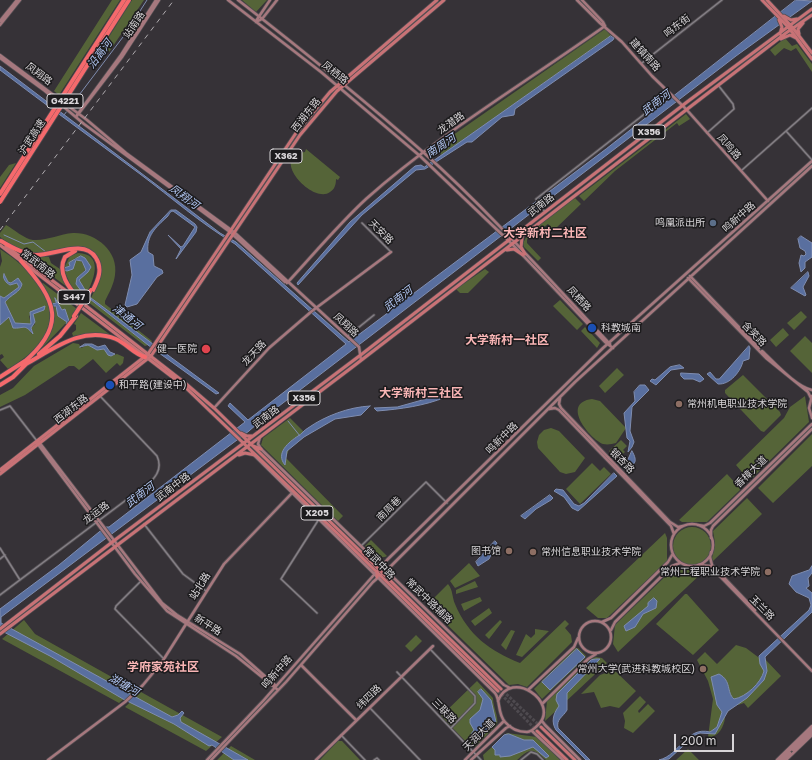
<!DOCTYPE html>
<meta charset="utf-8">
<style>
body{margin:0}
#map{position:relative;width:812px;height:760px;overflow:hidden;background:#363237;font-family:"Golos Text",sans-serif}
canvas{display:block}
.scale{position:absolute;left:674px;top:734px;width:60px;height:18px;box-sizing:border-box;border:2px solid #d7d4d7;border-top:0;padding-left:5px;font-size:12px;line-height:14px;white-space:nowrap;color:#d7d4d7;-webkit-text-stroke:3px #1c1b1d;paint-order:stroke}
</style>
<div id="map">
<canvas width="812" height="760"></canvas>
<div class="scale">200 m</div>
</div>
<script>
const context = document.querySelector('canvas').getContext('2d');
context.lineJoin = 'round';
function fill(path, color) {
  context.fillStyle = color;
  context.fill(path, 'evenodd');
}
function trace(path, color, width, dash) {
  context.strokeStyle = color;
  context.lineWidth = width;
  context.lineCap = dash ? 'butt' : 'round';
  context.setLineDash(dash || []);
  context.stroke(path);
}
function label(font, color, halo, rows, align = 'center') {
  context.font = font + ' "Golos Text","Noto Sans SC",sans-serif';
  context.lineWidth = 3;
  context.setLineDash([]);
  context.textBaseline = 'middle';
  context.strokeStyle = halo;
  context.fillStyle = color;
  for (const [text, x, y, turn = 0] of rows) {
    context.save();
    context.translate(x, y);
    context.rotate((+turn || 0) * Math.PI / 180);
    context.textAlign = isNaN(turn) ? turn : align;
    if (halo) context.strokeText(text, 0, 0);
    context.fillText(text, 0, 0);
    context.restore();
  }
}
const green = new Path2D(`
 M112,0H120L59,95L54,91Z
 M132,0H144L109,52L102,48Z
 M242,0H267L256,12Z
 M605,29L611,36L441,155L436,147Z
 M785,38L792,46L797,44L812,64V72L796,48L791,51L784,48L775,56L770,50Z
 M686,114L690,119L679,126L677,123L615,171L584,201L579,196Z
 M306,149L340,177L338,180L336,179C336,184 335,189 330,192C313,205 268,156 305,152Z
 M16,163L0,188V177L9,165Z
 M575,198L581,204L554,230L548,224L527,239V243L541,258L538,261L524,247L523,243L528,234Z
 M6,225C14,229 24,239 33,240C47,241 59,234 73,233C95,232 119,251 115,275C114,284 109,293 105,301V304L152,341L150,344L91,298C97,286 106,271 98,258C85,235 53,255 33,253C20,252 10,244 0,237V233Z
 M0,249C55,285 74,331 8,369L0,360L4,357L2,354L0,355V325L9,317L11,325L28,328L32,334L33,332L31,328L35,324L33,314L41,311L45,306L29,316L31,324L28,325L15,323L5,302L11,295L22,287L17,279L11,283L8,282L4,274V279L10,285L17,283L19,287L4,298L0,296V267L2,261Z
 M78,253C104,254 94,279 87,293L79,280L90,269L85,258H75L70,266L64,268L70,256Z
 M23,254L49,257L51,263L60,269L67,287Z
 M79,259L87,268L77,278L76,284L85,296L83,300L72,288L64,270L67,271L72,269L73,264Z
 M485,269L489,272L468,293H460L456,289Z
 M43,283L77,309L69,321L64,309L63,310L56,302L52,304L42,284Z
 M90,299L148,345L145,346L88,302Z
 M560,300L583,324L577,330L553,306Z
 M54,305L58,311V316L67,322L41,349L53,328L52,306Z
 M801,311L807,317L794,330L787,323Z
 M81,313L112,336L94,333L73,336L72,333L76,330V325L74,324Z
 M585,327L600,343L597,348L581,331Z
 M783,328L789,335L776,347L770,340Z
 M805,336L812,343V373L790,351Z
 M73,343L79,344L81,348L88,345L97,350L104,349L111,356L117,354L124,357L123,363L120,366L117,363L106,373L93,359L79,370L74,366H69L25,395L0,407V395L13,388L34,366Z
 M617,368L624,375L605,393L599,386Z
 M743,375L780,412L781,415L764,432L761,431L725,393V390Z
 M805,396L809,422L751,479H748L736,465L784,418L790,407Z
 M592,399L600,401L626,428L616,443C612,444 608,445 603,444C590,439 560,403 592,399Z
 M290,418L307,435L289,449L286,458L343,516L338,521L261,445L263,438Z
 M551,428L559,431L585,458L575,472L566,474L560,472L538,448L537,442L539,435L544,430Z
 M812,434V466L773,503L758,488Z
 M621,440L627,446L623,450L625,452L617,459L609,451Z
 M592,463L600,471L604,467L611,474L580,504L566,489Z
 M727,474L739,487L740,490L707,522H682L679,520Z
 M747,498L762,514L713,561L712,558L715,543L713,531Z
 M673 546a19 19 0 1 1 38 0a19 19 0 1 1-38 0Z
 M665,533L667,538V561L607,618H598L586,608Z
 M371,540L387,556C377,561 372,552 365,546Z
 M469,563L480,576L455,588L450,581Z
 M679,568C687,570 697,567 704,571L618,652L613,644L615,625L673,569Z
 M475,581L478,587L456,594V590Z
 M448,584C453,590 452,597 455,604C468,635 490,651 520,663L565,620L569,624L565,628L571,635L572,642L527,687L518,684L509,685L427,605Z
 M685,594H687L719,630L693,655L656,624Z
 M480,597L482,601L464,611L461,604Z
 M489,608L492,613L475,626L471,621Z
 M24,620L35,634L135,690L119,703L2,639Z
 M500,620L502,622L489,639L485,635Z
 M535,629L549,631L522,657L516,655L526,634L531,638L535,634Z
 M511,630L515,631L506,650L501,645Z
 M416,635L422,641L411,652L405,646Z
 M736,645L746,648L762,660L764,658L781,676L748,708L744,703L738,705L739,701L721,717L725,718C724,727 718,738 708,737L713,699L708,681L697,660L705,652L717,664Z
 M575,648H578L586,656L585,658L542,699L534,689Z
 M596,657L602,658L607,663L545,721L547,701L591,659Z
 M614,670L636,691L619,708L610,706L601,708L594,692L581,694L600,675Z
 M477,681L493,698C493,707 499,717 497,725L475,747H471L441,716Z
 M141,692L222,737L206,751L125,707Z
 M640,696L646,702L638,711L639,713L648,704L655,711L633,733L624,728L625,721L623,713Z
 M507,733L537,737L560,760H546C533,748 530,748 517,760H484L483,755Z
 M338,741H342L360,760H320Z
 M231,746L255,760H217Z
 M688,749L699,760H676Z`);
const water = new Path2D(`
 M796,0L812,1L736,56L266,416L249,431L1,617V623L172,717L178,715L182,711L184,713L180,718L181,722L248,760H234L212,745L209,746L174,724L123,699L50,656L0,630V609L59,565L99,532L106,527H109L245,422L228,406L230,403L248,420L346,344L235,244C200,223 172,198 140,174C93,139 46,105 0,70V66L220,233L236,242L349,342L606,149Z
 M611,36L614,38L613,40L515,109L514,115L502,117L472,142H467L425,169L416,170L362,215L298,285L297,283L350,222L415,166L421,165L424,167Z
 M171,210H176L195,224L197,227L196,232L176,259L181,249L168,235L181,247L183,246L195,227L173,211C169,212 170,214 167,217C156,227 146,236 148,252L153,255L154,266L162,270L163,273L157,277L137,304L127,307L125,305L132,275L130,260L141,252L150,232Z
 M801,236L812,243V257L805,262V268L801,272L799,263L801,255L804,256L806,254L805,251L800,248L798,239Z
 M81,256L85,258L91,267L88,272L79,280L87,293L85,296L76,284L77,278L86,270L82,261L76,260L73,269L67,271L64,270V268L70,266L69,263Z
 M808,272L809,276L803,287L806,295L805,296L791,288Z
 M4,274L8,282L11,283L18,278L22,284C21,292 10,295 5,302L15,323L31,324L30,312L45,306L44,310L33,314L35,322L31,328L33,334C24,323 24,329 13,328L9,317L0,325V296L4,298L19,287L17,283L10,285C6,283 2,278 4,274Z
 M55,298L62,310L65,309L69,321L66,324L67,322L58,316L56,306H52V304L56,303Z
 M91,298L219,393L216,394L148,345L90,299Z
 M85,344H92L98,347L105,345L110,352L115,354L111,356L108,355L104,349L97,350L88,345L80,347Z
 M749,346L750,348L749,359L743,361C741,371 730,385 718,384L707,374L710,372L716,379H719Z
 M680,365L684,368L671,370L656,385L650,381L652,379L655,380L670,367Z
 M681,373L699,374L704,379L700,382L693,379H684L681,376Z
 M640,385H645L649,390L632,407L630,431L634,442L632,447L628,452L630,441L627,438L624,413L635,401L634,392Z
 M445,394L446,397C424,406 401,409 377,411L374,408L397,407Z
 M370,406L361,415L335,419L304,437L287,451L285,465C275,453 289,442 298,436C302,434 304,430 308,428C325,416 349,407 370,406Z
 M632,451C639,463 634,465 624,469L621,466L628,459Z
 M614,473L617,476L578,511L572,508L564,497L554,491L556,489L563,490L574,504L579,506L584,503Z
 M550,495L553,498L551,500L536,509L525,519L521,516Z
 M495,541L497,543L489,559L478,566L476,562Z
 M812,566V573L808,578L809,586L806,588L812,593V612L765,657L767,671L764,680L747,698L728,711L715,734L700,733L695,735L669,759L659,760C680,755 686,726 710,732L717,727L722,712L717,705L711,677L719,674C732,681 726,692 734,699C746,697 761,683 764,671L760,664L759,656L809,610L811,605L809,598L796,592L789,584L792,576L809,570Z
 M654,598L657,601L656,608L643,614L635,627L626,631L624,626L648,606V603Z
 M577,649L585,657L550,690L542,682Z
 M596,659H600L567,693V710C563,717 556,719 558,728L590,760H586L556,730C551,722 553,714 559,706L556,700L557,694L591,660Z
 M481,689L491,700L496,722L481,737H475L471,734L474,730L470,723V719L480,710L483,699L478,692Z
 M509,734L524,740H533L549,756L546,758L533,747L510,756L500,757V755H495V750L492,747L504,735Z`);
const stream = new Path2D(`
 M64,115L126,33L147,0
 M4,235L24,244L33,242L46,252
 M288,421L300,436`);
const primaryTunnel = new Path2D(`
 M498,691L537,731
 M503,691L541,727`);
const street = new Path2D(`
 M642,63L722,0
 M786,131L812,160
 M707,133L734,109L733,104L718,85
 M742,170L812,108
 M545,212L536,199L670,94
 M362,223L391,252
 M348,336L374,315
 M0,410L10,406L37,441
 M144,524L183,574L206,591
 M361,546L426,482L447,503
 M0,548L20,580
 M0,559L5,555
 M140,582L116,606L115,609L164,659
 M0,595L150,482C158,475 162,467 157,456L100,396
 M317,613L281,579L319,519
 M431,650L475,696V703L451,728
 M397,672L481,760
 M370,708L420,760
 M341,735L365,760
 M374,760L377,758L379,760
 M521,760L531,752L537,754L543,760`);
const secondary = new Path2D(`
 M228,0L321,72L420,156L514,246L605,342L613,348
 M238,0C301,49 363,99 423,152C489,211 549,279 610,344
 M577,0L600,23L622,42L652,76L686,109L768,201
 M582,0L603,22L605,26
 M0,21L17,0
 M256,21L270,0
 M256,22L262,19L277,0
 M0,25L20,0
 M0,55L87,120L126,153L234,232L359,347L361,360
 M0,58L45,91L84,124L230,232L285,282
 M77,115L121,55L156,0
 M76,117L122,57L159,0
 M690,276L759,348
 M688,278L766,358L808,392L811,398
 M287,283C313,255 338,225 366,199C439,134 525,83 605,26
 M762,351C774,362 796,387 812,390
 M812,396L809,408L812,418
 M560,398L559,404L561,408L670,522L678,527L683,526
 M214,408L269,348L312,311L391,252
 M549,409L555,408L559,410L671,526L674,534
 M260,437L258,444L261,449L504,685L510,688
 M39,442L162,603L177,615L240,654L276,686
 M37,443L135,574L167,611L236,656L278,690
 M253,454L495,693C501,701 497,713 505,722C510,728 518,732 527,732C532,732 535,728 539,724C559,702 511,668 498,701
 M671 545a21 21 0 1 1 42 0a21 21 0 1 1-42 0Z
 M698,525L704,526L710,523L812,424
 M711,538V530L713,526L812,429
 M711,552L710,557L712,565L755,610
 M698,565L710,566L812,671
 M579 637a16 16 0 1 1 32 0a16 16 0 1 1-32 0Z
 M602,622L611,618L668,562L672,555
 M611,630L615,622L672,566L680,563
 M301,665L356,720
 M528,690L574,647L578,638
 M542,704L588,659L596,654
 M542,721L545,725L580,760
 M532,731L563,760
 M793,750L812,732
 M48,760L125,702L143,685L162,662L224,564L292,493
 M207,760L263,701L387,560L603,348L812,161
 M211,760L286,682L373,582L391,566L575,382L812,166
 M316,760L433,646
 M465,760L504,721
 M471,760L506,728L510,726
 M777,760L812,726
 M780,760L812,729
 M783,760L790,753
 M786,760L812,735`);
const primary = new Path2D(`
 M762,0L789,28L812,59
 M767,0L793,28L812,53
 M784,16L791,20L797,19
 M779,20L782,27L780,34
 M799,34L798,29L803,23
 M781,39L790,35L796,38
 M522,238L521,247L525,254
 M0,245L184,386L340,536L498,691
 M6,246L77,299
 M507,250L514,249L523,255
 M81,302L185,383L214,408L501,689
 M241,433L247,436H252
 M253,446L261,449
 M239,455L245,453L255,455
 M0,470L148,354L296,133L330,92L437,0
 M0,474L151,356L300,135L337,91L444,0
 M377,571V577
 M0,629L111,543L362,354L687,102L812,9
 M0,634L355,365L786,33L812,15
 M541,727L575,760
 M537,731L567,760`);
const highway = new Path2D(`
 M1,241C11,247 23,254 35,255C53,256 84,238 96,258C103,269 98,280 93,290
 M75,251L65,257C56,274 71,290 81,302
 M21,261C56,300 68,325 23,363
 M39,354L60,336L76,316
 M26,364C55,348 82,326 116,339C127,344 134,354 145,357
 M0,377L25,361
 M0,385L13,377L28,362`);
const rail = new Path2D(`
 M0,230L174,0`);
const highwayBridge = new Path2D(`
 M0,194L124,0
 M0,202L129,0
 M74,316L91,290`);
const markers = [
 [713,223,4,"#5c6f8a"],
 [592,328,5,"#1a4fb4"],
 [206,349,5,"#e0444e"],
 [110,385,5,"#1a4fb4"],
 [679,404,4,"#8d6e63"],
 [509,551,4,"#8d6e63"],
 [533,552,4,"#8d6e63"],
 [768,572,4,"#8d6e63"],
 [703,669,4,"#8d6e63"]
];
const shields = [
 [65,101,36],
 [649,132,32],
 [286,156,32],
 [74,297,32],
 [304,398,32],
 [317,513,32]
];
const shieldNames = [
 ["G4221",65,101],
 ["X356",649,132],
 ["X362",286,156],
 ["S447",74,297],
 ["X356",304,398],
 ["X205",317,513]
];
const streetNames = [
 ["站南路",134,25,-57],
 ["鸣东街",677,26,-38],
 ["建镇南路",645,55,48],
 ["凤栖路",335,73,39],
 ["凤翔路",39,74,37],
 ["西湖东路",306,115,-52],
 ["龙潜路",451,123,-35],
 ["沪武高速",32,137,-57],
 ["凤鸣路",729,147,49],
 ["武南路",541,205,-38],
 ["鸣新中路",739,217,-42],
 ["天安路",381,232,45],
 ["常武南路",38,264,38],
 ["凤栖路",579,299,47],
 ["凤翔路",346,325,42],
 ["含笑路",754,334,46],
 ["龙天路",254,353,-47],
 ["西湖东路",71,409,-38],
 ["武南路",266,417,-37],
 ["鸣新中路",502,438,-45],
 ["银杏路",622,461,46],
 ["香樟大道",751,472,-44],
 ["武南中路",173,487,-37],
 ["南周巷",389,509,-45],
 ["龙运路",96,513,-37],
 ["常武中路",379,563,46],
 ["站北路",200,586,-58],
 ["常武中路辅路",429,601,44],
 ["玉兰路",762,608,46],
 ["新平路",208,625,32],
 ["鸣新中路",277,672,-49],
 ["纬四路",369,697,-44],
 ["三联路",444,711,46],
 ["天润大道",479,735,-45]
];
const poiNames = [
 ["鸣凰派出所",705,223],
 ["科教城南",601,328,"left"],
 ["健一医院",197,349],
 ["和平路(建设中)",119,385,"left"],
 ["常州机电职业技术学院",687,404,"left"],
 ["图书馆",501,551],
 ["常州信息职业技术学院",541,552,"left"],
 ["常州工程职业技术学院",760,572],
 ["常州大学(武进科教城校区)",695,669]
];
const waterNames = [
 ["沿高河",100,54,-53],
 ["武南河",656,103,-37],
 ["南周河",441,146,-34],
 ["凤翔河",184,197,36],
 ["武南河",398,299,-37],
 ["津通河",127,317,38],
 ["武南河",140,495,-37],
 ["湖塘河",124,685,29]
];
const quarterNames = [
 ["大学新村二社区",545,233],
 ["大学新村一社区",507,340],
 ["大学新村三社区",421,393],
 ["学府家苑社区",163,667]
];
fill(green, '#556438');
fill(water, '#596f9f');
trace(water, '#7f8db0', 1);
trace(stream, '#7f8db0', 1);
trace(primaryTunnel, '#4e4a4f', 3, [3, 1.5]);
trace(street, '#524e52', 3);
trace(secondary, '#524e52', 4);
trace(primary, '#524e52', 4.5);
trace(highway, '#524e52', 5.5);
trace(street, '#847f85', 1.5);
trace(secondary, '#a6787e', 2.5);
trace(primary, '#c87276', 3);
trace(highway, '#f5696c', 4);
trace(rail, '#afabaf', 1, [5, 5]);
trace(highwayBridge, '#524e52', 5.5, []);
trace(highwayBridge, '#f5696c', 4);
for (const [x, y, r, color] of markers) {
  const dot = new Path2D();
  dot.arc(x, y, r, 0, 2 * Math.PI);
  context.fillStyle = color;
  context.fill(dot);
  trace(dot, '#1c1b1d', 1.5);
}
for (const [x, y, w] of shields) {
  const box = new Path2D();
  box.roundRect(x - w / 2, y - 7, w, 14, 3);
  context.fillStyle = '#1c1b1d';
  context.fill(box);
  trace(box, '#d7d4d7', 1);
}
label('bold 9px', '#d7d4d7', null, shieldNames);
label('10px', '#d7d4d7', '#1c1b1d', streetNames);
label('10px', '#d7d4d7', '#1c1b1d', poiNames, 'right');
label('italic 11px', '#b1c6f2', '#1c1b1d', waterNames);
label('bold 12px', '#f9b5b5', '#1c1b1d', quarterNames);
</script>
